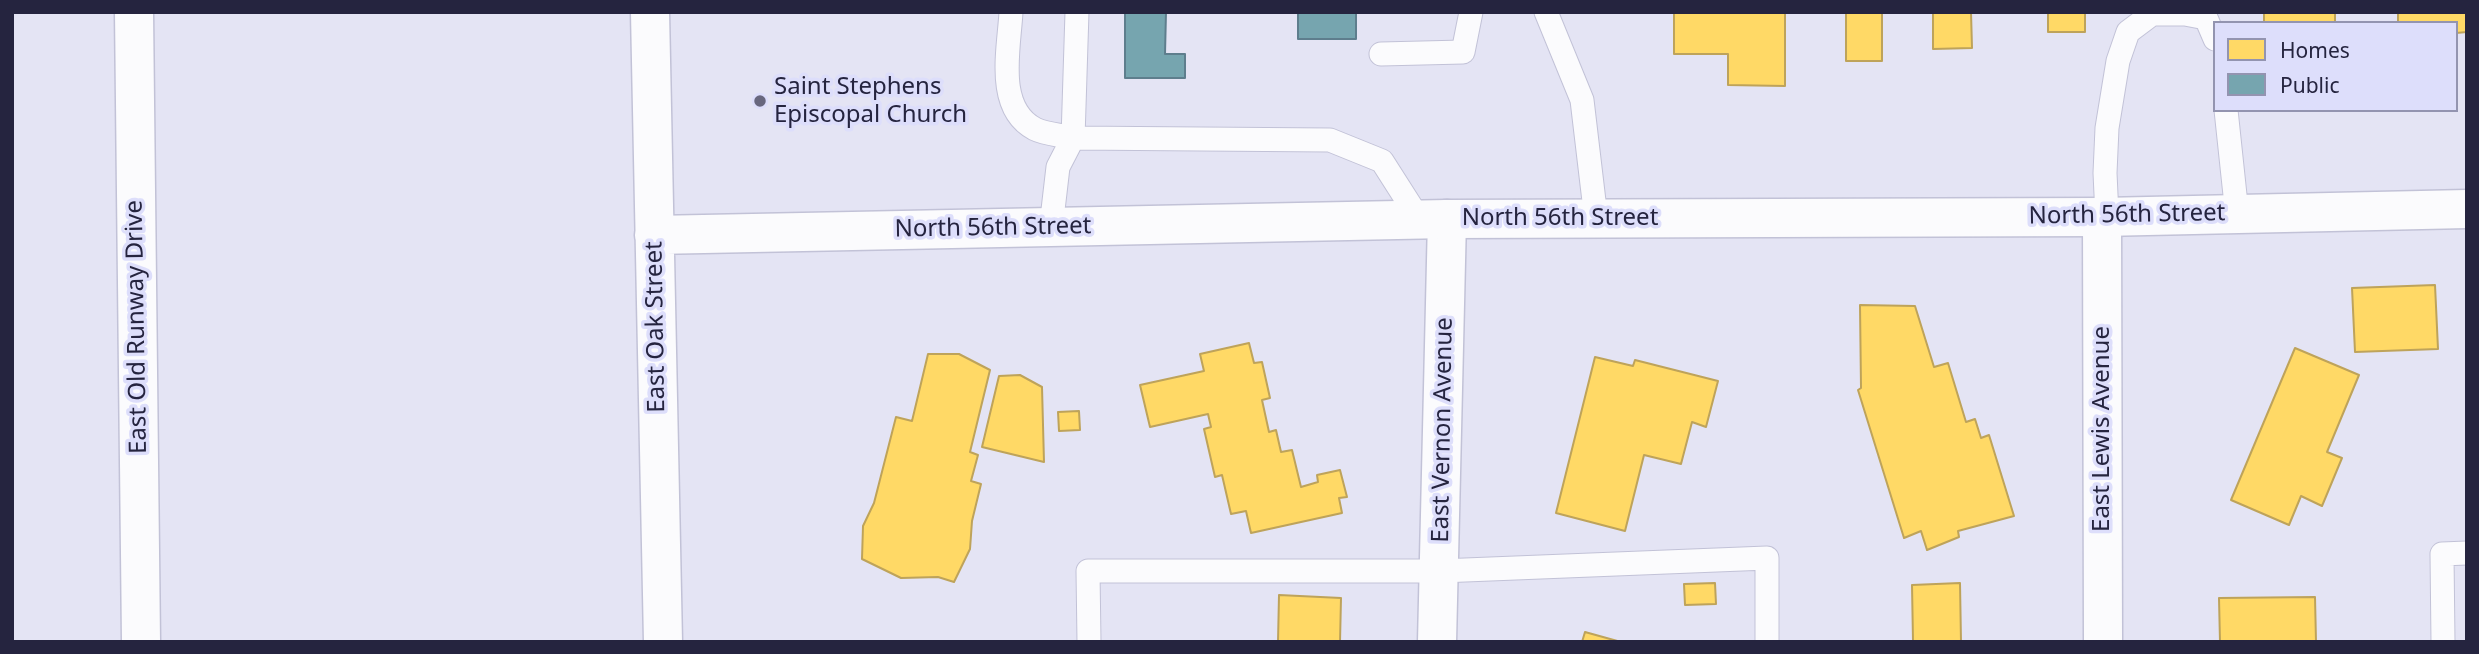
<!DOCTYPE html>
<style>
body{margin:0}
#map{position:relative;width:2479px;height:654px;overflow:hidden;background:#e4e4f4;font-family:"Noto Sans",sans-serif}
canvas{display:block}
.frame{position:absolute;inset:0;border:14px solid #25243f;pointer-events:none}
.legend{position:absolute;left:2213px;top:21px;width:245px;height:91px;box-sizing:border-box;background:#dddefb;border:2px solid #9394b0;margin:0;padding:9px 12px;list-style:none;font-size:21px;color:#25243f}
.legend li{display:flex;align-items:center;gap:14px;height:35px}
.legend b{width:35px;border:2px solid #9394b0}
</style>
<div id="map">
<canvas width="2479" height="654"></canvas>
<div class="frame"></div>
<ul class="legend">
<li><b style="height:19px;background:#ffd966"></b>Homes</li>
<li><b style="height:19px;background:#76a5af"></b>Public</li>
</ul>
</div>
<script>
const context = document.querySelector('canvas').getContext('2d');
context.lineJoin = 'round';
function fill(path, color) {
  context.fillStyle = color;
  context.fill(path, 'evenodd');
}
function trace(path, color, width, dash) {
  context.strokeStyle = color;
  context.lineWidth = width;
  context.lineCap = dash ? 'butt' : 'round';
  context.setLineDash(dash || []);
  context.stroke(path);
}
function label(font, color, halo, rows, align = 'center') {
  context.font = font + ' "Noto Sans",sans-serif';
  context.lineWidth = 7;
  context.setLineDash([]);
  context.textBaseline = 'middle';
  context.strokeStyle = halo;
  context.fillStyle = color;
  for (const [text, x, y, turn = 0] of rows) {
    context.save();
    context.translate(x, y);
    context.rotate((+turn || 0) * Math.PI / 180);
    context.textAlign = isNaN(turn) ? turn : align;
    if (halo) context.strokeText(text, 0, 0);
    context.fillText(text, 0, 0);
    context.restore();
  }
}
const homes = new Path2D(`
 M1674,12H1785V86L1728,85V54H1674Z
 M1846,12H1882V61H1846Z
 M1933,12H1971L1972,48L1933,49Z
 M2048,12H2085V32H2048Z
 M2264,12H2335V23H2264Z
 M2398,12H2467V32L2456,33V23H2398Z
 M2435,285L2438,349L2355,352L2352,288Z
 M1860,305L1915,306L1934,367L1948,363L1966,422L1975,419L1981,438L1989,435L2014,516L1958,531L1959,537L1927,550L1921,531L1904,538L1858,390L1861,388Z
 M1249,343L1254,363L1262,362L1270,398L1262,400L1269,432L1276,430L1281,452L1292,450L1301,487L1318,482L1317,475L1340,470L1347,497L1339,498L1342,513L1251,533L1246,511L1231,514L1222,475L1215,477L1204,429L1211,427L1208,414L1150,427L1140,385L1204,371L1200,354Z
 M2295,348L2359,375L2327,452L2342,458L2322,506L2301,496L2289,525L2231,500Z
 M928,354H959L990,370L970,452L978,455L971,481L981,484L972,521L970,549L954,582L938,577L901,578L862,559L863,526L874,503L896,417L912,421Z
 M1595,357L1633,366L1635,360L1718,381L1706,427L1692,422L1681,464L1644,455L1625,531L1556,513Z
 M1020,375L1042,387L1044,462L982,447L999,376Z
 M1079,411L1080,430L1059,431L1058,412Z
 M1715,583L1716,604L1685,605L1684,584Z
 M1960,583L1961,642H1897L1913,641L1912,585Z
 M1279,595L1341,598L1340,642H1278Z
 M2315,597L2316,642H2220L2219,598Z
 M1585,632L1621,642H1582Z`);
const public = new Path2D(`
 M1125,12H1166L1165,54H1185V78H1125Z
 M1298,12H1356V39H1298Z`);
const service = new Path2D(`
 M1011,12C1009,49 995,108 1035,129C1045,134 1061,135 1073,138L1077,12
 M1546,12L1582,100L1596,218
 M1381,54L1463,52L1471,12
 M2226,110L2237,214
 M2107,216L2105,173L2107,128L2118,61L2128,32L2152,14H2185L2206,18L2215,39
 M1051,227L1058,167L1073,138L1330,140L1382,161L1419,219
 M1089,642L1088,571H1440L1767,558V642
 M2443,642L2442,554L2467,553`);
const minor = new Path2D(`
 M134,12L141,642
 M2102,217L2103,642
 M1437,642L1447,219`);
const tertiary = new Path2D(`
 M650,12L663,642
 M654,235L1447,219L2102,217L2467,209`);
const markers = [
 [760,101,7,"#68677e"]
];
const poiNames = [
 ["Saint Stephens",774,87],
 ["Episcopal Church",774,115]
];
const streetNames = [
 ["North 56th Street",2127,215,-1],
 ["North 56th Street",1560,218],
 ["North 56th Street",993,228,-1],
 ["East Old Runway Drive",137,327,-91],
 ["East Oak Street",656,327,-91],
 ["East Lewis Avenue",2102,429,-90],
 ["East Vernon Avenue",1443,430,-89]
];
fill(homes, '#ffd966');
trace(homes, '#bea35a', 2);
fill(public, '#76a5af');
trace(public, '#5e7e8d', 2);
trace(service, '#c2c2d7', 25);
trace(minor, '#c2c2d7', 41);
trace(tertiary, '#c2c2d7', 41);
trace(service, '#fbfbfd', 23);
trace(minor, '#fbfbfd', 38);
trace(tertiary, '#fbfbfd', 38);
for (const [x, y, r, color] of markers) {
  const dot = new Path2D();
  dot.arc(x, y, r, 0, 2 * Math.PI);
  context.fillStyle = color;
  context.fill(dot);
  trace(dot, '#dddefb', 2.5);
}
label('24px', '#25243f', '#dddefb', poiNames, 'left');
label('24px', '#25243f', '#dddefb', streetNames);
</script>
